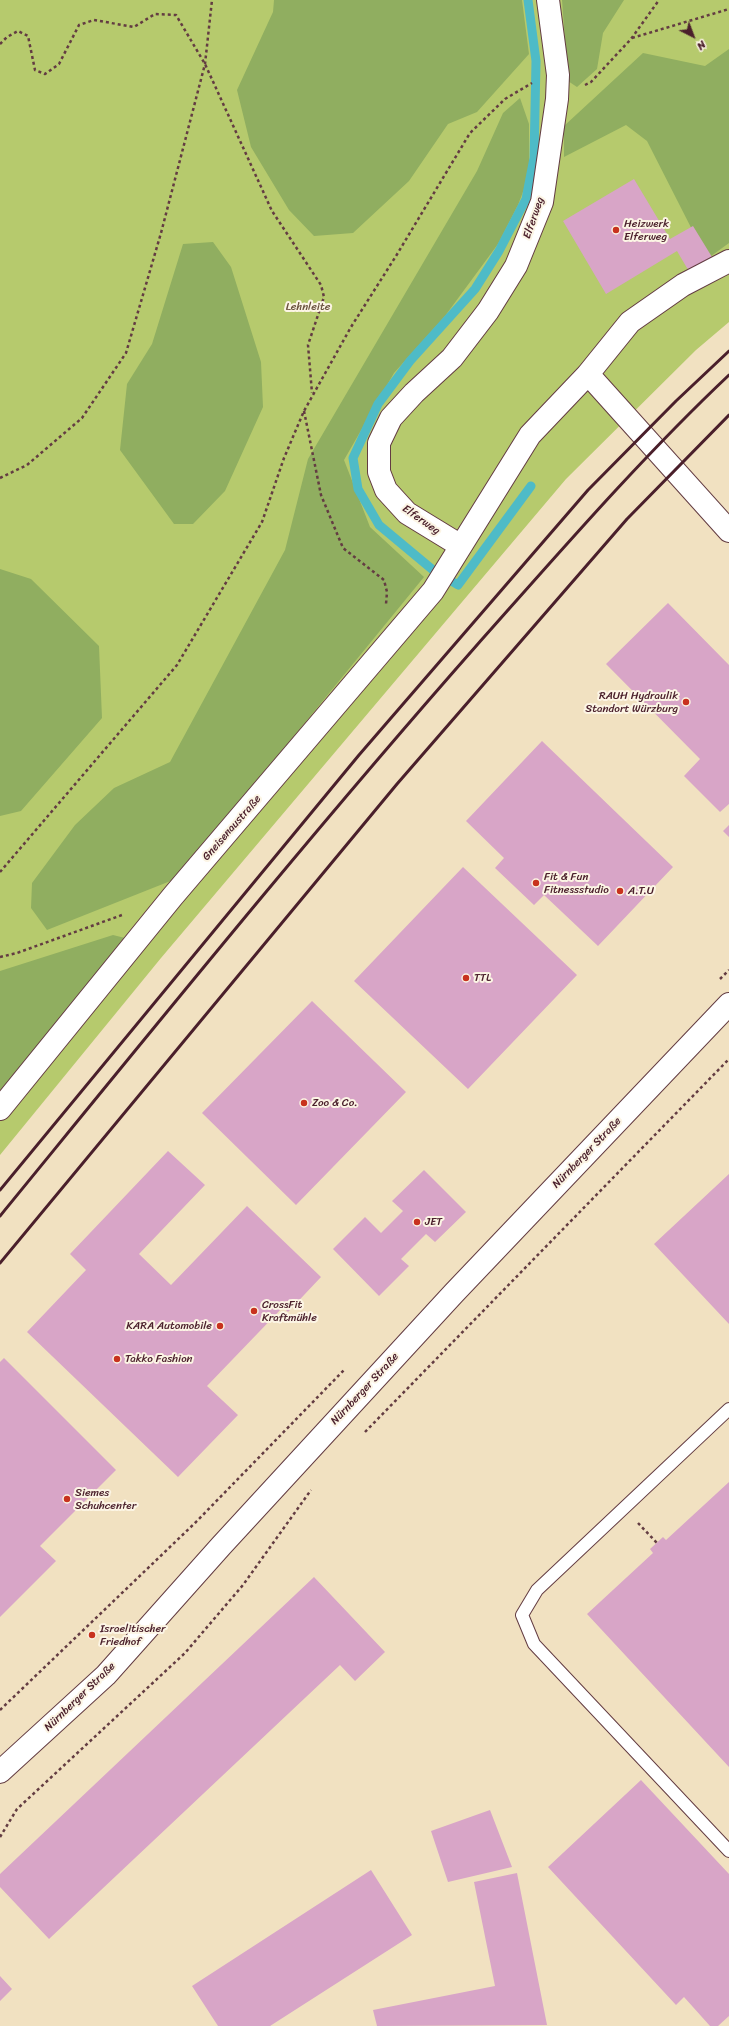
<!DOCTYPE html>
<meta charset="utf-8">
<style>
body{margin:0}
#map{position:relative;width:729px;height:2026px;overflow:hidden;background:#f1e1c1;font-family:Sriracha,sans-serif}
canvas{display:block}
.north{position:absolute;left:673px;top:16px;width:40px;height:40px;-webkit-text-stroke:3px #fcf5e5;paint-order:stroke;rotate:138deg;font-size:11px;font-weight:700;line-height:16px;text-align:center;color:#4a1f2b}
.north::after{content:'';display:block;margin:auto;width:14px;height:18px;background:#4a1f2b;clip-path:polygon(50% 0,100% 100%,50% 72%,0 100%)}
</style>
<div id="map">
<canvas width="729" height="2026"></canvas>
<div class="north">N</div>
</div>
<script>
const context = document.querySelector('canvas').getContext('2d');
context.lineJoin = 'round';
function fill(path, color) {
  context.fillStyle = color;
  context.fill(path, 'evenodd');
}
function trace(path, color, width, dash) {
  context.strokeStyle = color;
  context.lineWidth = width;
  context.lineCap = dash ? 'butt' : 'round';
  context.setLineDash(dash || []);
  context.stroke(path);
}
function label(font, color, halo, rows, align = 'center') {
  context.font = font + ' Sriracha,sans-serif';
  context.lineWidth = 4;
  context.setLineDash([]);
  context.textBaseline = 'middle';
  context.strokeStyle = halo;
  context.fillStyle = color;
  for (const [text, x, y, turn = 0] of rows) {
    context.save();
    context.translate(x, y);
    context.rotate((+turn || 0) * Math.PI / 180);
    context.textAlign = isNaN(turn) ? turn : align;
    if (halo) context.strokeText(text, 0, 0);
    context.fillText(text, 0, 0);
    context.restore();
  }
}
const green = new Path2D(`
 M0,0H729V322L696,350L566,479L161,958L0,1155Z`);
const forest = new Path2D(`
 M274,0H522L529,54L477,112L448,124L409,181L353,233L314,236L289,210L251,147L237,90L273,12Z
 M562,0H624L603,33L597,69L577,87L568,81Z
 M729,49V243L707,259L647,141L626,125L564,157V126L643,53L705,66Z
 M520,98L529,124V176L518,205L498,244L445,316L394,373L344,460L370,527L424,577L178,878L47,930L31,908L32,883L75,825L114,788L170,762L285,550L308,459L477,171L503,113Z
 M213,242L231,267L261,362L263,407L225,491L193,524H174L120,450L127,384L152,344L183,244Z
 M0,569L31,579L99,646L102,718L21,811L0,816Z
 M113,935L125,938L0,1091V971Z`);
const stream = new Path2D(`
 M528,0L536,61L534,158L526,199L499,251L475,289L410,361L378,404L353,458L358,489L379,525L433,570L458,585L531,486`);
const building = new Path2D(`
 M634,179L670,239L693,226L712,257L690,270L687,268L677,251L606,294L563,221Z
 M668,603L729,665V804L720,812L684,776L700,759L606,664Z
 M542,741L673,867L598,946L544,895L534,905L495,868L504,858L466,821Z
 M729,825V837L723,831Z
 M463,867L577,975L468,1089L354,981Z
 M312,1001L406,1092L296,1205L202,1113Z
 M168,1151L205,1185L139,1254L171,1285L247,1206L321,1277L288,1312L283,1307L207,1386L238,1415L178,1477L27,1332L86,1270L70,1254Z
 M424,1170L466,1212L435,1242L426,1234L401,1259L409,1266L379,1296L333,1249L365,1217L381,1233L403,1211L392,1201Z
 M729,1174V1324L654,1244Z
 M4,1358L116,1470L40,1546L56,1561L0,1617V1362Z
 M729,1482V1767L587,1614L653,1553L650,1549L663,1537L666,1540Z
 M314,1577L385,1652L355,1681L340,1665L49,1939L0,1887V1874Z
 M641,1780L729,1874V2016L718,2026H710L684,1997L676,2005L548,1867Z
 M490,1810L512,1867L448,1882L431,1831Z
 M371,1870L412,1935L270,2026H218L192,1986Z
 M517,1873L547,2025L377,2026L373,2010L495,1986L474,1882Z
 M0,1976L12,1989L0,2001Z`);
const path = new Path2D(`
 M632,38L729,9
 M0,44L7,37L18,31L28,36L35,70L45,74L59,64L79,25L94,20L134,27L155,14L176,15L205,64L272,211L321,285L324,297L308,345L312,393
 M585,85L591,82L631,39L659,0
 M304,411L321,495L343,548L384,580L387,592L386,604
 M0,478L27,465L82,418L126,353L161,233L205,64L212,0
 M0,872L177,665L262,522L284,458L304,411L351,327L396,256L470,133L505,99L532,83
 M0,957L17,953L122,915
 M720,979L729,970
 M365,1432L729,1059
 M638,1523L657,1543
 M0,1710L196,1522L345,1369
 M0,1837L17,1809L185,1653L243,1585L311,1490`);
const lane = new Path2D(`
 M729,1409L537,1590L522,1615L534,1644L729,1851`);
const street = new Path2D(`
 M588,374L729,531
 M461,546L407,513L386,490L379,472V443L391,418L414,393L452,358L488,311L516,266L542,202L557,99L558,75L548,0
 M0,1109L173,896L433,591L530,435L588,374L630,322L683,285L729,261`);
const secondary = new Path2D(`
 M0,1772L106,1675L221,1546L454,1293L729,1004`);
const rail = new Path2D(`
 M0,1190L359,755L588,490L676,401L729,351
 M0,1216C157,1024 313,831 477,645C559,553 639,460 729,375
 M0,1263L397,784L627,519L729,415`);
const markers = [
 [616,230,4,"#c8321e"],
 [686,702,4,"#c8321e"],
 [536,883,4,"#c8321e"],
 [620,891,4,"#c8321e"],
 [466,978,4,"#c8321e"],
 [304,1103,4,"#c8321e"],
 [417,1222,4,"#c8321e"],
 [254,1311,4,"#c8321e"],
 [220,1326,4,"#c8321e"],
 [117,1359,4,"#c8321e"],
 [67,1499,4,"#c8321e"],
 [92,1635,4,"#c8321e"]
];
const streetNames = [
 ["Elferweg",534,218,-71],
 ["Elferweg",421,520,35],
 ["Gneisenaustraße",232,828,-49],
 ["Nürnberger Straße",587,1153,-46],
 ["Nürnberger Straße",365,1389,-47],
 ["Nürnberger Straße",80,1697,-44]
];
const poiNames = [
 ["Heizwerk",624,224],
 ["Elferweg",624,237],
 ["RAUH Hydraulik",678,696,"right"],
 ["Standort Würzburg",678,709,"right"],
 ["Fit & Fun",544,877],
 ["Fitnessstudio",544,890],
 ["A.T.U",628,891],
 ["TTL",474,978],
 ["Zoo & Co.",312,1103],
 ["JET",425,1222],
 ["CrossFit",262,1305],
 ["Kraftmühle",262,1318],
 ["KARA Automobile",212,1326,"right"],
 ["Takko Fashion",125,1359],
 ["Siemes",75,1493],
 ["Schuhcenter",75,1506],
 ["Israelitischer",100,1629],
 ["Friedhof",100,1642]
];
const parkNames = [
 ["Lehnleite",308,307]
];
fill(green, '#b6ca6d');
fill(forest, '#90ae60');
trace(stream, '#4ebbc7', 9);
fill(building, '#d8a5c7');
trace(lane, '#633c42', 14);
trace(street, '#633c42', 24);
trace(secondary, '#633c42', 24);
trace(path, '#633c42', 2.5, [3, 3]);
trace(lane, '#fff', 12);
trace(street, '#fff', 22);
trace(secondary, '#fff', 22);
trace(rail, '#4a1f2b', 3);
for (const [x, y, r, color] of markers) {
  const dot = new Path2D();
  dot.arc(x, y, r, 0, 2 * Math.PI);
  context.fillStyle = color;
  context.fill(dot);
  trace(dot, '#fcf5e5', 1.5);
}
label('11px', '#4a1f2b', '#fcf5e5', streetNames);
label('11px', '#4a1f2b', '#fcf5e5', poiNames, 'left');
label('11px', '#6a523f', '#fcf5e5', parkNames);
</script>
